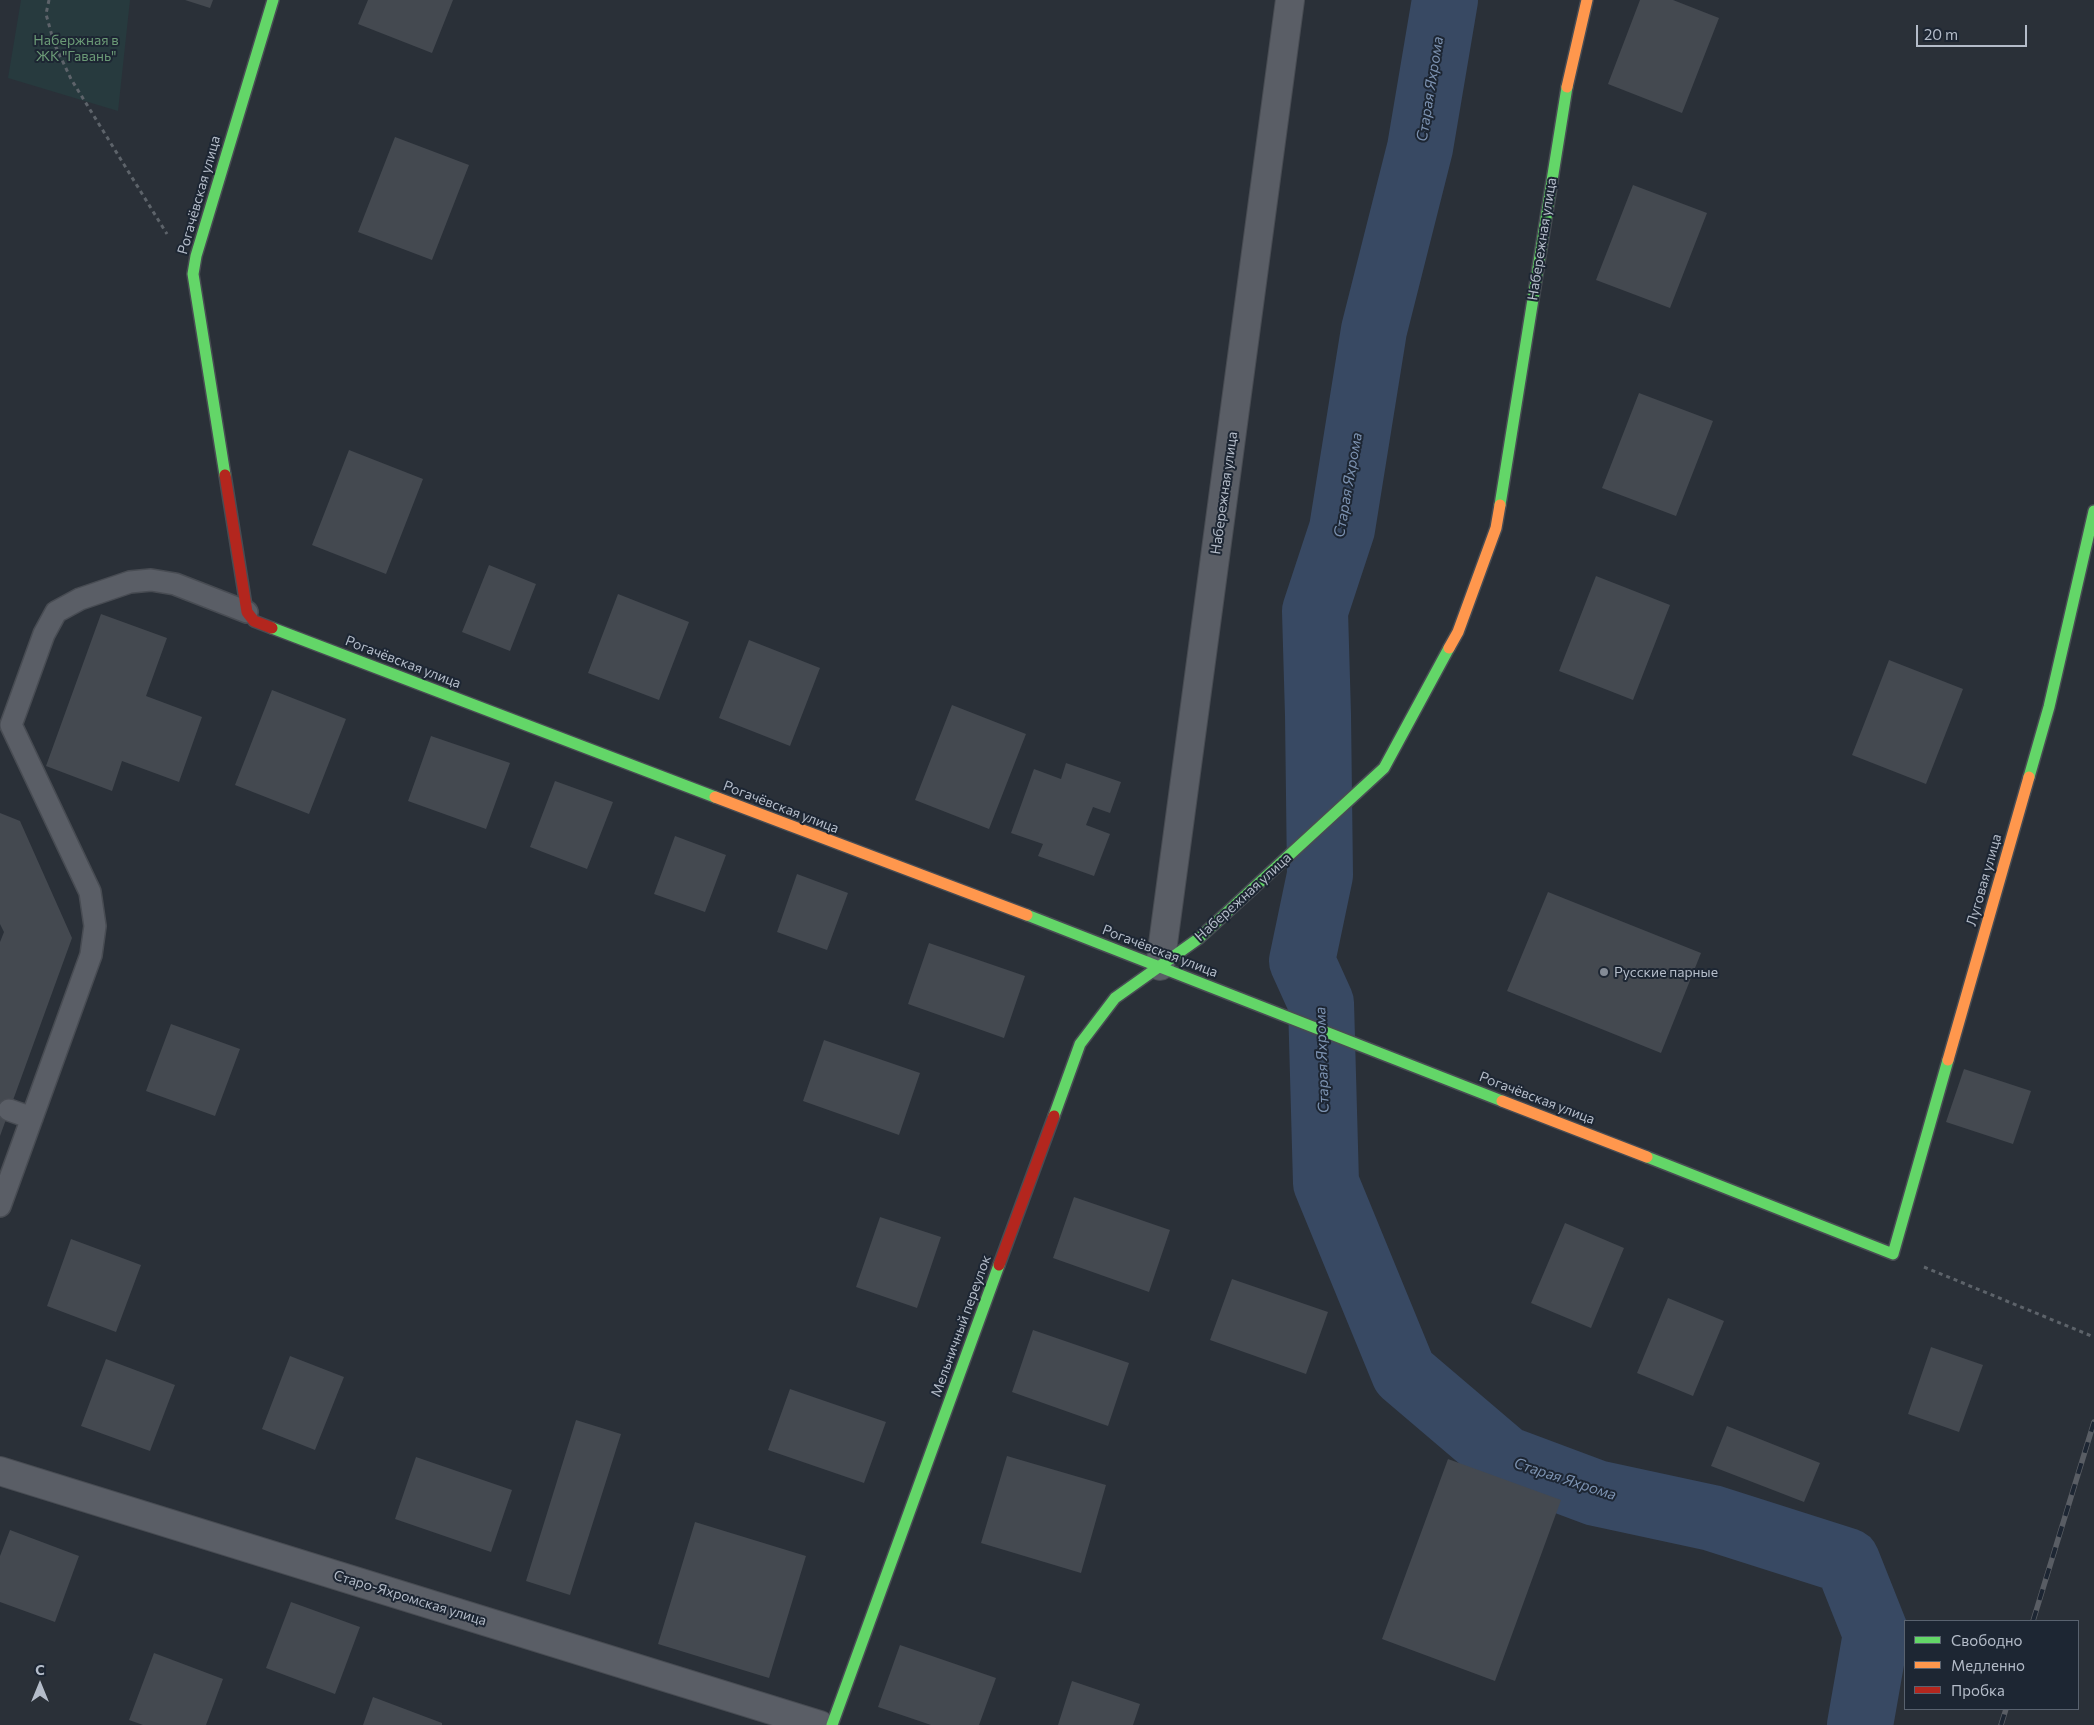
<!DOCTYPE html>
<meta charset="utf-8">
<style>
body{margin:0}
#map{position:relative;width:2094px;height:1725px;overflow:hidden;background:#2a3038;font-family:Commissioner,sans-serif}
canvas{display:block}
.legend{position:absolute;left:1904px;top:1620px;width:175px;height:90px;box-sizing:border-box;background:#1d2633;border:1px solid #59626f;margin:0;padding:6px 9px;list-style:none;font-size:15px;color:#b4bcc9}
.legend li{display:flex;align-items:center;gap:10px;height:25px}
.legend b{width:25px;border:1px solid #59626f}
.north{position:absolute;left:15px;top:1660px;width:50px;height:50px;-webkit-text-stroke:4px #1d2633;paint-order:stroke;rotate:0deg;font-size:14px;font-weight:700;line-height:20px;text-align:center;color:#b4bcc9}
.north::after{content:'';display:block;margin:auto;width:18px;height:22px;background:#b4bcc9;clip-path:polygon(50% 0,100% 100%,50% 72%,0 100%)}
.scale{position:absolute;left:1916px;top:25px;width:111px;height:22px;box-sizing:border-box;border:2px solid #b4bcc9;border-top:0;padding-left:6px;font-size:15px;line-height:18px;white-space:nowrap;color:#b4bcc9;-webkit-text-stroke:4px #1d2633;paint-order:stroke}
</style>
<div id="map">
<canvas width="2094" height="1725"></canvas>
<ul class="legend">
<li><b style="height:6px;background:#63d668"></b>Свободно</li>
<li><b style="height:6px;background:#ff974d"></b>Медленно</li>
<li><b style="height:6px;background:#b3261e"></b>Пробка</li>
</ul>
<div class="north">С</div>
<div class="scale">20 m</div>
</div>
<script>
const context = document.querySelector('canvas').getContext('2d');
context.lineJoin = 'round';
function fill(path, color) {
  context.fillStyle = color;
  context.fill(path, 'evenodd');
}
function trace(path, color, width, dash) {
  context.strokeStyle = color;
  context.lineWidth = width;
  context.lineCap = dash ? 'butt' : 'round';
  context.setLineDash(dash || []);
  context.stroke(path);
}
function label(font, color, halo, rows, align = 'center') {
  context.font = font + ' Commissioner,sans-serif';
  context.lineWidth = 4;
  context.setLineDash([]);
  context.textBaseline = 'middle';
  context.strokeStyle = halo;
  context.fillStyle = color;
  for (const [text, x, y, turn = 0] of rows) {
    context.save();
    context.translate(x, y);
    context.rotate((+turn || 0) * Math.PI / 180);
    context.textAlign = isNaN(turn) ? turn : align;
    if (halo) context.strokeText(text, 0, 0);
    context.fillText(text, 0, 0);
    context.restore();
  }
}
const green = new Path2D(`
 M21,0H130L118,111L8,78Z`);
const river = new Path2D(`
 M1445,0L1420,148L1374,330L1342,529L1315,611L1318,715L1320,875L1302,961L1321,1003L1326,1183L1404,1373L1505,1459L1596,1493L1712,1518L1847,1561L1876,1634L1860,1725`);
const building = new Path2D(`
 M185,0H213L210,8Z
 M368,0H453L432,53L358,24Z
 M1640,0H1673L1719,18L1682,113L1608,84Z
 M395,137L469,165L432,260L358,232Z
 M1633,185L1707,213L1670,308L1596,280Z
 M1639,393L1713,421L1676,516L1602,488Z
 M349,450L423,479L386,574L312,545Z
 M489,565L536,584L510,651L462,632Z
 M1596,576L1670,605L1633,700L1559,671Z
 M618,594L689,622L659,700L588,673Z
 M101,614L167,638L146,696L202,717L179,782L122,761L112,791L46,766Z
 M749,640L820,668L790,746L719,718Z
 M1889,660L1963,689L1926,784L1852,755Z
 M272,690L346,719L309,814L235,785Z
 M952,705L1026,734L989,829L915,800Z
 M431,736L510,763L486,829L408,801Z
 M1066,763L1121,782L1110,813L1093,807L1086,825L1110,834L1094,876L1038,856L1043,844L1011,833L1034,769L1061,779Z
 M555,781L613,802L587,869L530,847Z
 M0,813L20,821L72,938L0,1136V942L4,932L0,924Z
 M675,836L726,855L705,912L654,894Z
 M797,874L848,893L827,950L777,932Z
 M1548,892L1701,953L1661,1053L1507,991Z
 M929,943L1025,976L1004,1038L908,1004Z
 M171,1024L240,1049L215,1116L146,1091Z
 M824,1040L920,1073L899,1135L803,1101Z
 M1964,1069L2031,1091L2013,1144L1946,1122Z
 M1074,1197L1170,1230L1149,1292L1053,1258Z
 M880,1217L941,1237L917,1308L856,1287Z
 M1565,1223L1624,1248L1591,1328L1531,1303Z
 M71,1239L141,1265L116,1332L47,1306Z
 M1232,1279L1328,1312L1306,1374L1210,1340Z
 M1668,1298L1724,1321L1693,1396L1637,1373Z
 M1033,1330L1129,1363L1108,1426L1012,1392Z
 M1931,1347L1983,1365L1959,1432L1908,1414Z
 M290,1356L344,1377L315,1450L262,1429Z
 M106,1359L175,1385L150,1451L81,1426Z
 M790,1389L886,1422L864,1483L768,1450Z
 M576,1420L621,1434L570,1595L526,1581Z
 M1727,1426L1820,1463L1804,1502L1711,1466Z
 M1007,1456L1106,1485L1081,1573L981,1543Z
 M416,1457L512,1490L491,1552L395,1519Z
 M1448,1459L1561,1500L1495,1681L1382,1639Z
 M695,1522L806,1556L769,1678L658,1644Z
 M10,1530L79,1556L55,1622L0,1602V1556Z
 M291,1602L360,1627L335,1694L266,1668Z
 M900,1645L996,1678L979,1725H931L878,1707Z
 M154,1653L223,1679L206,1725H143L129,1720Z
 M1072,1681L1140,1704L1133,1725H1058Z
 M373,1697L442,1723V1725H363Z`);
const path = new Path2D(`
 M49,0L46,14L54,43L71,79L167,234
 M1924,1267L2094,1337`);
const lane = new Path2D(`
 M9,1110L32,1118
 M0,1206L91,955L95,926L90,892L11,725L44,634L56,612L80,599L130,582L151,580L175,584L247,612`);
const street = new Path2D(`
 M1160,966L1290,0
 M0,1471L820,1725`);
const fast = new Path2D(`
 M225,475L193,274L196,256L273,0
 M1500,505L1567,87
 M272,628L715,797
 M2029,777L2049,707L2094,511
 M1027,915L1502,1101
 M1054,1116L1080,1044L1115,998L1198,939L1384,768L1449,648
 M1647,1157L1893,1254L1948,1060
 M832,1725L999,1265`);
const slow = new Path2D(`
 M1567,87L1587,0
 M1449,648L1458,632L1496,528L1500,505
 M715,797L1027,915
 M1948,1060L2029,777
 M1502,1101L1647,1157`);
const jam = new Path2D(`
 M225,475L247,612L254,621L272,628
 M999,1265L1054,1116`);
const rail = new Path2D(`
 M2033,1621L2094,1422
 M2001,1725L2006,1709`);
const markers = [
 [1604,972,5,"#848b96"]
];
const parkNames = [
 ["Набержная в",76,40],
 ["ЖК \"Гавань\"",76,56]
];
const streetNames = [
 ["Рогачёвская улица",199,195,-74],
 ["Набережная улица",1542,239,-81],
 ["Набережная улица",1224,493,-82],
 ["Рогачёвская улица",403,662,21],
 ["Рогачёвская улица",781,807,21],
 ["Луговая улица",1984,880,-74],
 ["Набережная улица",1243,897,-42],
 ["Рогачёвская улица",1160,951,21],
 ["Рогачёвская улица",1537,1098,21],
 ["Мельничный переулок",961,1326,-70],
 ["Старо-Яхромская улица",410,1598,17]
];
const poiNames = [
 ["Русские парные",1614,972]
];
const waterNames = [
 ["Старая Яхрома",1430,89,-81],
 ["Старая Яхрома",1348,485,-80],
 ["Старая Яхрома",1322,1060,-92],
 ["Старая Яхрома",1565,1479,18]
];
fill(green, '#273a3e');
trace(river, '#384963', 66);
fill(building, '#444950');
trace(lane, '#484c53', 24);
trace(street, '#484c53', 30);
trace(fast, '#484c53', 14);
trace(slow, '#484c53', 14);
trace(jam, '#484c53', 14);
trace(path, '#5d636a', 3, [4, 4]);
trace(lane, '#5a5e66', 21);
trace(street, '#5a5e66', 28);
trace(fast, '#63d668', 11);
trace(slow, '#ff974d', 11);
trace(jam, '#b3261e', 11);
trace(rail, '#595d64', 5.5);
trace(rail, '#1d2633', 4, [11]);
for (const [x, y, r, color] of markers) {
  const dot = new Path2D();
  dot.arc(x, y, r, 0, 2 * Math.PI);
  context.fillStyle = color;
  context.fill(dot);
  trace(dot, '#1d2633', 2);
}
label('14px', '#6b9a76', '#1d2633', parkNames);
label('14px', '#b4bcc9', '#1d2633', streetNames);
label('14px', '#b4bcc9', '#1d2633', poiNames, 'left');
label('italic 15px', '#7c92b1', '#1d2633', waterNames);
</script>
